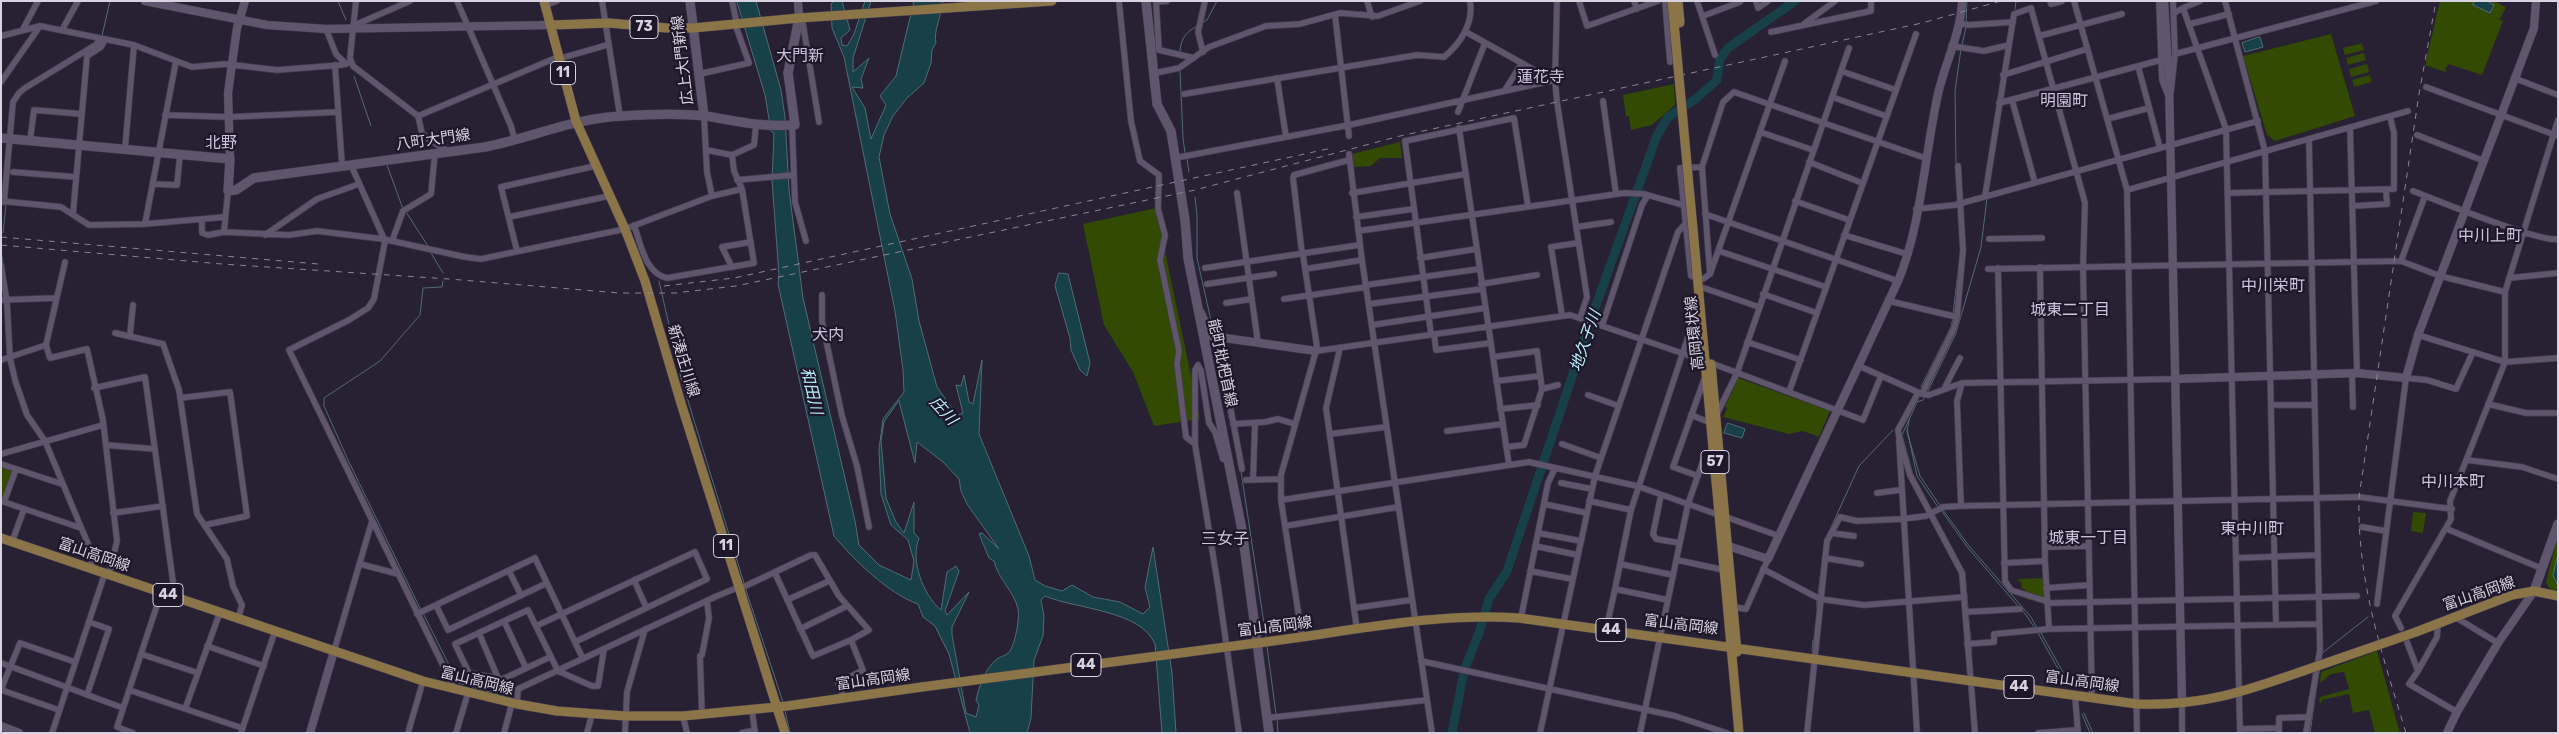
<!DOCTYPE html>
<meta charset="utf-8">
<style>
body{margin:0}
#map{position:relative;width:2559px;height:734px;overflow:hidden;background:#282033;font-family:Rubik,sans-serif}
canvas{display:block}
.frame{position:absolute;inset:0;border:2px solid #d8d3e0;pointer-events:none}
</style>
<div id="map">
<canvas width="2559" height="734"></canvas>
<div class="frame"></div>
</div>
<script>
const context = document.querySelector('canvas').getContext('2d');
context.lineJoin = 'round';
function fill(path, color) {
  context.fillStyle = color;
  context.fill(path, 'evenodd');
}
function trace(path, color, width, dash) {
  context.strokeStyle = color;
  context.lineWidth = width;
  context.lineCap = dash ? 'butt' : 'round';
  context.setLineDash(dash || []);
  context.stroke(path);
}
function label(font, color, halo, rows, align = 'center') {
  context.font = font + ' Rubik,"Noto Sans JP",sans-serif';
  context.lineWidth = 4.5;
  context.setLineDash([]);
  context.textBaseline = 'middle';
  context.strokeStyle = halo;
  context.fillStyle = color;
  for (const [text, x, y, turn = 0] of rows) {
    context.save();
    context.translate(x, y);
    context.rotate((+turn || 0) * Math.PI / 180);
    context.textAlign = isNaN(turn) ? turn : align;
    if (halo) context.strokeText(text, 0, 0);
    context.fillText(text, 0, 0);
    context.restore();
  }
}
const green = new Path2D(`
 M2440,1H2493L2506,7L2500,19L2493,17L2503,21L2482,75L2448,64L2445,72L2425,65Z
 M2331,34L2355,116L2275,141L2267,135L2243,56Z
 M2362,43L2364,50L2345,55L2343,48Z
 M2364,53L2366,60L2348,65L2346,58Z
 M2367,64L2369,72L2351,77L2349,69Z
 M2370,75L2372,82L2354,87L2352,80Z
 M1674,84L1675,105L1652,125L1631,130L1629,116L1626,117L1623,95Z
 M1400,142L1402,158H1380L1371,166L1354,167L1352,154Z
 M1156,208L1200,419L1154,426L1133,372L1104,325L1083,224Z
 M1738,378L1830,411L1819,437L1803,431L1789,434L1723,417L1727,408L1725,407Z
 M1,467L12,471L3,498L1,497Z
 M2413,512L2426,513L2423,533L2411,531Z
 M2558,536V591L2549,588L2546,582Z
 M2043,578L2045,603L2026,599V590L2021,588L2022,584L2018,579Z
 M2377,651L2400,733H2375L2369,710L2353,713L2349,694L2322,700L2321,704L2319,701L2320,697L2349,689L2344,672L2331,674L2320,683L2321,672Z`);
const water = new Path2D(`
 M737,1H756L781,90L785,117L789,190L803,298L855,521L859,545L879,565L911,580L914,561L908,540L891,525L881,494L879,449L883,419L904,392L903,370L895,311L844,57L832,28L831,4L834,1H842L850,30L841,38L842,45L847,46L854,34L865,1H871L853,58V72L869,58L861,79L863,88L852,87L865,108L871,139L886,105L880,96L896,76L914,1H943C942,15 933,31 936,43L932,50L931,63L924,83L907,98L893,116L884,135L879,157L890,214L912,279L919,321L937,387L957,415L963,413L956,385L961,386L964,375L969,402L973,404L982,360L979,434L1029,556L1035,580L1045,586L1062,591L1072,585L1093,597L1120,602L1143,614L1150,607L1145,587L1153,547L1172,673L1176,733H1162L1155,644C1141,610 1075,609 1045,596L1041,600L1044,616L1043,636L1034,660L1031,718L1027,733H970L949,654L935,626L923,617L918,604C889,594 854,560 834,536L778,284L779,275L772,180L774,133L771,131L765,95ZM899,401L915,463L917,442L943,462L959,479L961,491L967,504L999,549L982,533L979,534L989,558L994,561C998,579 1014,591 1018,609C1020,619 1015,643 1010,651C1006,656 1001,656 997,659C985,668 979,687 976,700L979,705L976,717L966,713L952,635V627L969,592L947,615L945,611L959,571L956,566L947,572L941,610C923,595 910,560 919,538L914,533V502L904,533L896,522L886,498L881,441L884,422Z
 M2475,1H2487L2494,5L2490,13L2473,5Z
 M2260,37L2263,47L2245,52L2242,43Z
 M1059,273L1068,274L1090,363L1087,376L1080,370L1071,350L1070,338L1055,286Z
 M1728,423L1745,429L1742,438L1724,433Z
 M2558,554V586L2553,576Z`);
const stream = new Path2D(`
 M338,1L346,20
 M2015,9L2016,1
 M1202,23L1207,20L1217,1
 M1966,23L1967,1
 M102,36L110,1
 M1962,45L1966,27
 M1180,53C1180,41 1185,32 1196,27
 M1180,70L1183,138L1185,153
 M354,76L371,126
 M1187,159L1189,172
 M1956,164L1955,91L1961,49
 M387,165L403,209
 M1195,197L1197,215V258L1214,334
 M406,212L428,246
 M3,233L6,205
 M1,251L3,263
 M431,253L443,273
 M659,281L681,378L744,583
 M1953,314L1960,256
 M1921,387L1951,327L1953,318
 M1927,393L1956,333L1981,247L1987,198
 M1226,400L1229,418
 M1917,402L1923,400L1925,397
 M1909,420L1907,432L1920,476L1941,507
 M1907,429L1917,476L1938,507
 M1241,471L1266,637
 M1913,475L1902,435L1918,400
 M1941,510L1968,548L2018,606
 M1943,510L1969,546L2031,617L2037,628
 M1943,531L1965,573L1968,609
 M1827,536L1859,466L1893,430
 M745,587L783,702
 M1818,595L1825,539
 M1817,607V601
 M421,610L348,460L324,406V398L380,361L420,315L423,288L442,287L443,281
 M2023,611L2035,628
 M423,613L458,683L511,698
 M1968,613L1971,642
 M2038,633L2066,683
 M2041,633L2069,683
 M1267,646L1276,714
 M1971,646L1972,652
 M1812,651L1813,640
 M2321,654L2368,617
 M785,711L790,733
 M2084,713L2093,733
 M2082,714L2090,733
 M1277,718L1278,733
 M2310,733L2319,670`);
const river = new Path2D(`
 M1452,733L1464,671L1480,630L1489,599L1507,571L1595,308L1656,138L1667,118L1697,98L1717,80L1720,59L1728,48L1795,1`);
const minor = new Path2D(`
 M356,1L350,58L353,66L418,116L422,133L431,141L448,151
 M457,1L511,126L515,141
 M602,1L620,116
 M732,1L737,24
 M1119,1L1131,121L1140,161L1159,175L1158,209L1165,235L1160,260L1179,351L1177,364L1186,437L1195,444
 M1167,1L1156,2L1159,50L1194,58
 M1367,1L1372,17
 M1557,1L1555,80L1557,102L1587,297L1580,318
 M1579,1L1587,26L1658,1
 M1634,1L1637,9
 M1665,1L1670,62
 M1697,1L1715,55
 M1756,1L1758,8L1768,1
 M2050,1L2051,4L2062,1
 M2074,1L2127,190L2137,733
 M2159,1L2162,80L2168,95
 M2225,1L2265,151L2276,625
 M546,5L557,1
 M2183,8L2200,1
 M2174,13L2183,8L2226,129L2240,733
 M1335,15L1349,136
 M1703,16L1740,2
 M802,18L819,122
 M1959,23L1968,25L2013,22
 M1804,24L1835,1
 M2190,24L2229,14
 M355,25L410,1
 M23,29L38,1
 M326,29L336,54L346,64
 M62,30L78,1
 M1466,32L1536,71L1538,82
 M1771,32L1871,11V1
 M1,36L40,26L134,45L192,67L225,64L277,70L341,65L351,62
 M2039,36L2122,14
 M1951,46L1984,51L2009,45
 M1203,52L1198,32L1205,1
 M2175,54L2376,1
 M558,59L607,45
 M335,65L342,165
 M2138,66L2160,148
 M1841,71L1896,90
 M1155,73L1179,68L1209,47L1266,26L1300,24L1340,13L1378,16L1420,1
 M699,74L749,63L735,24
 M2003,75L2087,49
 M1277,78L1286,137
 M2514,78L2558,95
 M1,82L40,26
 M2426,87L2558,136
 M1505,90L1522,63
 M2171,91L2175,54L2173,1
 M1184,94L1417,55L1444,57C1460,44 1474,23 1470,1
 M1832,97L1886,116
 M2012,100L2035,183
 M1603,101L1616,194
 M1999,103L2161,60
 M1458,112L1485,43
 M165,115L230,117L338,112
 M418,116L558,57
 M704,116L707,172L712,196
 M2107,119L2149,108
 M792,125L795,202L806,241
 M2350,127L2357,373
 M1459,128L1509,465
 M1760,132L1813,150
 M2417,135L2484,161
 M30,141L34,110L82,114
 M125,149L134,45
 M1349,154L1362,260L1432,733
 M732,155L754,145L756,125
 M1175,158L1349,125L1555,80
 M1809,162L1862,183
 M351,165L385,241L374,299L368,308L349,320L289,350L455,690
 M13,172L76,177
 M737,180L794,175
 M153,184L177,185L180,154
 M2127,190L2408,111
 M2413,191C2436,200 2540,243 2558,239
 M1237,193L1258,343
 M1352,193L1466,174
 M2228,193L2394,189V133L2390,117
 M1985,196L2014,14L2031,8L2085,203L2083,267L2092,698
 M1,201L61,207L89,225L145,224L225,217
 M1795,201L1849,220
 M4,202L13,102L19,93L25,88L97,44L99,38
 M2353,206L2387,204L2386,189
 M1916,209L1955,205L2258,121
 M73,214L87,56L101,47L105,40
 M1705,214L1898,281
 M509,217L609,196
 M1356,217L1413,209
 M202,220V233L208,235L224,232L289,235L317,231L383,239L465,257L481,259L625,229L712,196L742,189
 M145,224L176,61
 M634,225C641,245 645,273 667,278L754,263L742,189L734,171L732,155L706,150
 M1576,227L1611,222
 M1358,231L1624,193L1644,194L1683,205
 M224,232L228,191
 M265,235L317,199L359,184
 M1844,235L1907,254
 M1989,239L2042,238
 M392,241L403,211L431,194L435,153
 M517,251L501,187L595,166
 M1719,251L1826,287
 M1302,253L1293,178L1294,175L1349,160
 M1420,258L1476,249
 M2401,261L2425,196
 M65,262L46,345L50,358L87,349L103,420L117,541L109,574
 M1,265L7,303L10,358L15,380L27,415L45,441L91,551L92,569
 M732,267L722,247L751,242
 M2040,267L2045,561L2049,629
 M1205,268L1359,245
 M1998,268L2005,581L2011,590L2052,603L2357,596
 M1305,269L1362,260
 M1988,269L2401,261L2440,276L2505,292
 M1710,274L1702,167L1723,102L1734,92L1925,158
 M1697,278L1691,276L1680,168L1702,167
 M2509,278L2558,273
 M1703,279L1710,274L1785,61
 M1207,284L1274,274
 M1481,284L1537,275
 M1366,285L1479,269
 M1704,288L1759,307
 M1763,294L1817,313
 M822,295V321L842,416L857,466L869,527
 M1284,299L1366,287
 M1,300L56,298
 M1889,301L1957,317
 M1226,303L1252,299
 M1369,304L1482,289
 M1562,315L1551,247L1578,243
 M1372,325L1485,308
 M1602,326L1642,205L1648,195
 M115,333L163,344L179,390L197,514L227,559L233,586L242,605L238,619
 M1431,334L1405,141L1514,118L1528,206
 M1434,334L1436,350L1491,343
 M130,335L133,305
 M2418,335L2505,362L2558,358
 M1217,337L1242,469
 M1747,342L1801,360
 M1340,348L1326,408L1357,630
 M1316,351L1570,315L1711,363L1863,420L1881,376
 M1493,357L1537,351L1542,389L1524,445L1506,447
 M1,360L46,345
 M1859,366L1922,394L1929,395L1962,383L2175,379
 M2352,374L2353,407
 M1496,381L1540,376
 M1945,387L1960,358
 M94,388L145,377L174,589L172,596
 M1542,389L1558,385
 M1789,392L1916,34
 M1918,393L1898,430L1899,436L1910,475L1962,573L1975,733
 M1922,394L1955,326L1957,317L1963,250L1958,166
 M1588,395L1619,406
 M180,398L230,392L247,516L205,525
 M2488,404L2526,413H2558
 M2271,405H2314
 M1500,409L1538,405
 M1717,414L1737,373L1849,48
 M1691,415L1711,423
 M1233,424L1265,422L1278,419L1295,424
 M1447,431L1503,424
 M1330,434L1386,427
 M1899,440L1917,733
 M1562,444L1601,458
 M106,445L155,449
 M1,454L103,425
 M2467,460L2522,467L2558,479
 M1228,461L1223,459L1215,432L1209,423L1201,371L1198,365L1195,370V444L1218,586L1239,733
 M1,464L62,484
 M1698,476L1673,467L1705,377
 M1246,480L1281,479
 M1253,480L1255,423
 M1561,483L1592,489
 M1877,493L1900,490
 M1661,495L1653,534L1656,539L1680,543
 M1281,500L1529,462L1637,486L1719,515
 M1,501L81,528
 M1589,501L1631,510L1688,337L1699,310
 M4,502L16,469
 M1544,504L1587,513
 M1961,506L1957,401L1962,383
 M1631,510L1615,589L1668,600
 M113,513L163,506
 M1726,517L1779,536
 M1285,526L1398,507
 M2362,527L2386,531
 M2447,529L2543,569
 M1538,533L1581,541
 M1831,533L1854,536
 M12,542L24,509
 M1535,546L1578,555
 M2045,547L2089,546
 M1825,558L1861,564
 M2237,558L2318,555
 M1677,560L1724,570
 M2004,563L2045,561
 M360,564L398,574
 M1620,564L1673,575
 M1763,569L1820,599L1864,605L1964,597
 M509,571L521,595
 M1530,571L1572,579
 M775,573L813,656L851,640
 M634,580L646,607
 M2046,588L2090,585
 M739,589L811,555H815L839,596L869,630L851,640L863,670L838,683L844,698
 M787,600L829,581
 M2377,604L2406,378L2427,380L2456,389L2473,352
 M436,605L448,630L547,583
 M1734,607L1746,609L1768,559
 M1354,608L1411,600
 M1965,612L2020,609
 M417,614L535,558L583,659
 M2455,617L2498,643
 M1521,618L1548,483L1555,468
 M504,621L526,668
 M536,626L695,552L707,579L575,642
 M2401,628L2395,616L2451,519L2450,501L2505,362V292L2558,120
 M800,629L847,606
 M1606,630L1615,589
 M479,633L498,678
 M1302,637L1281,500V475L1317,347L1303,255
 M2407,642L2418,671L2409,684L2457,712
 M1967,644L1994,642V634L2049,629L2319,624
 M207,646L264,666
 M334,651L372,521
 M141,654L198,673
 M550,657L503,679L469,673L455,644L528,610L558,671L592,686H598L604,649
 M1421,661L1675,716L1727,733
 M1,663L123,708
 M2418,671L2437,637L2438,623
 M129,690L242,728
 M87,695L109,629L89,622
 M2075,695L2078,733
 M2182,703V733
 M517,704L518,689L717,596L739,587
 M185,709L220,612
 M59,710L4,691L2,687L20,643L75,662
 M752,710L755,733
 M702,715L700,656L702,655L709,618L707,601
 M683,716L687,733
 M1267,718L1427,700
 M2240,729L2279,728
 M52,733L105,573
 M133,733L117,727L161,593
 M241,733L275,631
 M408,733L423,681
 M456,733L468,693
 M504,733L512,703
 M587,733L592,714
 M625,733L627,692L645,629
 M742,733L755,730
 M1540,733L1595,476L1678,232L1685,224
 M1640,733L1688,504L1704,458L1714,455
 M1807,733L1827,541L1840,517L1857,521L1902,519L1926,516L1943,507L1961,506L2359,497L2452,509
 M2038,733L2077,730
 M2279,733V718L2309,717
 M2306,733L2320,650L2309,139`);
const tertiary = new Path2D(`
 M145,1L267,25L326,29L551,25
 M798,1L799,18
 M2164,1L2169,81L2182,703
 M230,159L228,93L237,28L245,1
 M1201,313L1211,336L1316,351
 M2175,379L2357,373L2406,378L2418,335L2534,28L2536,1
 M1724,547L1728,546L1768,559L1898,281C1921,228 1925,152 1938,94C1945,63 1961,33 1962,1
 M1,726L19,733
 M310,733L334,651
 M2447,733L2457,712L2498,643L2534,591`);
const secondary = new Path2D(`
 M690,1L704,116
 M1146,1L1157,104L1171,131L1185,220L1188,258L1242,530L1269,733
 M1,138L230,159L228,191L236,190L254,178L485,147C531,138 574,118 622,116C649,114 678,113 705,116C737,121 759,127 792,125H795L788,73L799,18
 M2534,591L2558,524`);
const primary = new Path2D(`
 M544,1L576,121L625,229L645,281L680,400L785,733
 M551,25L609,23L667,28H693L799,18L1052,1
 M1697,273L1739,733
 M1711,364L1737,652
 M1,538L423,681L517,704L557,711L625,716H683L787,706L922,687
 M2416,632L2512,595L2534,591L2558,596
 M1249,644C1338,634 1428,612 1519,618L2137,704C2203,706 2243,692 2303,671`);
const rail = new Path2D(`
 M1,237L318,264
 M1,245L222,264L449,279L619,293H675L736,286L1195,190L1400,136L1922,23L2001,1
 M664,286L734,278L1332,148
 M2406,733C2382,653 2357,582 2359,497L2419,94L2436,1`);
const primaryBridge = new Path2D(`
 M1672,1L1697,273
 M1678,1L1680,23
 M2303,671L2416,632
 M922,687L1249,644`);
const shields = [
 [644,27,28],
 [563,73,25],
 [1715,462,28],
 [726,546,25],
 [168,595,30],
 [1611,630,30],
 [1086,665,30],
 [2019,687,30]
];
const shieldNames = [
 ["73",644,27],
 ["11",563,73],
 ["57",1715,462],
 ["11",726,546],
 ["44",168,595],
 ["44",1611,630],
 ["44",1086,665],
 ["44",2019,687]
];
const streetNames = [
 ["広上大門新線",683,60,-97],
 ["八町大門線",433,140,-8],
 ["高岡環状線",1695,333,-96],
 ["新湊庄川線",683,361,73],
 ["能町枇杷首線",1222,363,78],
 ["富山高岡線",94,555,19],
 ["富山高岡線",2479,594,-19],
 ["富山高岡線",1681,625,7],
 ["富山高岡線",1275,627,-7],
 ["富山高岡線",873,680,-8],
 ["富山高岡線",477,681,14],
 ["富山高岡線",2082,682,8]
];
const neighbourhoodNames = [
 ["大門新",800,56],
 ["蓮花寺",1541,77],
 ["明園町",2064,101],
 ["北野",221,143],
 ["中川上町",2490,236],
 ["中川栄町",2273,286],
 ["城東二丁目",2070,310],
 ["犬内",828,335],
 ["中川本町",2453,482],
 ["東中川町",2252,529],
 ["城東一丁目",2088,538],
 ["三女子",1225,539]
];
const waterNames = [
 ["地久子川",1586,341,-71],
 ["和田川",811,391,77],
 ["庄川",943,411,47]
];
fill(green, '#324a01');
fill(water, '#174049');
trace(water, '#516c76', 1);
trace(stream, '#516c76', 1);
trace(river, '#174049', 9);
trace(minor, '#453e4e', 7);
trace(tertiary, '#453e4e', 9);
trace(secondary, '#453e4e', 10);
trace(primary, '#453e4e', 10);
trace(minor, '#5f566d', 5.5);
trace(tertiary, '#5f566d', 8);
trace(secondary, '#5f566d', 9);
trace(primary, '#8b7548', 9);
trace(rail, '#8b8595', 1, [6, 6]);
trace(primaryBridge, '#453e4e', 10, []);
trace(primaryBridge, '#8b7548', 9);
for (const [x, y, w] of shields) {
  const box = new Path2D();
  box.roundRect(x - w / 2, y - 11.5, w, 23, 4);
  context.fillStyle = '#1e1729';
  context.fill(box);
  trace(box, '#d8d3e0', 1);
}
label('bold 14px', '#d8d3e0', null, shieldNames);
label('15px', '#d8d3e0', '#1e1729', streetNames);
label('16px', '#cec4de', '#1e1729', neighbourhoodNames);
label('italic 16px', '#b7effd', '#1e1729', waterNames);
</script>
